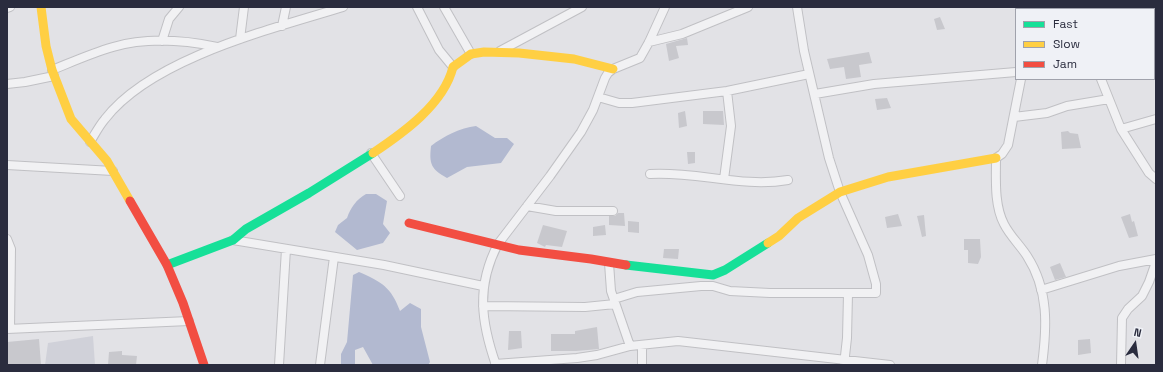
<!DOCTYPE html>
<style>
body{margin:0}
#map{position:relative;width:1163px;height:372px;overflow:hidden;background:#e2e2e6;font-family:"Space Grotesk",sans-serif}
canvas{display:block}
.frame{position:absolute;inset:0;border:8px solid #2a2c3e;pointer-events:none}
.legend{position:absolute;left:1015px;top:8px;width:140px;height:72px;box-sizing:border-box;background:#eff1f6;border:1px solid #a0a2ac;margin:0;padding:5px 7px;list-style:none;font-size:12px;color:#2a2c3e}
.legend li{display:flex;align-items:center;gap:8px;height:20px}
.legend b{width:20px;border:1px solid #a0a2ac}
.north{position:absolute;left:1115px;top:324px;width:40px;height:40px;-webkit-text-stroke:3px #eff1f6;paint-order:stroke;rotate:13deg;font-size:11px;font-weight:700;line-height:16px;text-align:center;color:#2a2c3e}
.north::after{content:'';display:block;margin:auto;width:14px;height:18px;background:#2a2c3e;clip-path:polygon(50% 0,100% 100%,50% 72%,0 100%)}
</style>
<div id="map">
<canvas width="1163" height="372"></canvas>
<div class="frame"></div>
<ul class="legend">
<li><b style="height:5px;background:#16e098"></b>Fast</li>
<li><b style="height:5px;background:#ffcf43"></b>Slow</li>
<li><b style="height:5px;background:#f24e42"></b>Jam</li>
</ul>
<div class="north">N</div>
</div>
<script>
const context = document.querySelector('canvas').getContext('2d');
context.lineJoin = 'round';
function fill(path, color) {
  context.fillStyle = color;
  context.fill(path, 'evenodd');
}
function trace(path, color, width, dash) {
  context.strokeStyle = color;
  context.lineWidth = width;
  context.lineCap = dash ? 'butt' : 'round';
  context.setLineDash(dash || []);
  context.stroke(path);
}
const built = new Path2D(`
 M93,336L95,365H45L48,343Z`);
const water = new Path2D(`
 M476,126L495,138H507L514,144L501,163L467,167L447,178C431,169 429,164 431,146C444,136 460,128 476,126Z
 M366,194H376L387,201L383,224L390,233L383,243L357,250L335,232L338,225L347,218C351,207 356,200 366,194Z
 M359,272C382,282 391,287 400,311L410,303L421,309V327L430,362L428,365H373L363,347L355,350V365H341V354L347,342L353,275Z`);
const building = new Path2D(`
 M940,17L945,29L937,30L934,19Z
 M687,38L688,45L676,46L679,58L669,61L666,44Z
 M869,52L872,63L859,65L861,77L846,79L844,67L830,69L827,59Z
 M887,98L891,108L877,110L875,99Z
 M685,111L687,126L679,128L678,113Z
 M703,111H723L724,125L703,124Z
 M1068,131L1070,133L1078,134L1081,148L1062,149L1061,132Z
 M687,152H695V163L688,164Z
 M618,213H624L625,226L609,225V216H615Z
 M898,214L902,226L887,228L885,217Z
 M1130,214L1132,222L1134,221L1138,236L1129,238L1121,217Z
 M924,215L926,236L922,237L917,216Z
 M628,221L639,222V233L628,232Z
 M543,225L567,231L562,247L546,245L545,247L537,243Z
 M605,225L606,235L593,236V227Z
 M964,239H980L981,257L978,264L968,263V250H964Z
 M664,249H679L678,259L663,258Z
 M1060,263L1066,277L1055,280L1050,267Z
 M597,327L599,349L576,351H551V334H575V331Z
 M509,331H521L522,348L508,350Z
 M39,339L41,365H7V342Z
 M1090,339L1091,353L1078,355V340Z
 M122,351V355L137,356L136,365H108L109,352Z`);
const street = new Path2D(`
 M417,7L439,50L453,67
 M444,7L471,54
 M1088,7L1089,9
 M7,8L10,7
 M1045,9L1047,7
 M282,26L286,7
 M240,39L244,7
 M162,41L169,19L179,7
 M649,42L682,34L748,7
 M1154,44L1156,45
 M500,51L582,7
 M52,70C72,62 92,53 113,47C147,37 184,40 217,47
 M1021,79L1008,145L1002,154L996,158C996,179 994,205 1004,224C1010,236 1020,245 1027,256C1049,290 1047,327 1042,365
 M1101,79L1121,129L1149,173L1156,179
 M7,84L25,82L54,76
 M815,94L874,84L1016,72
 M598,97L619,103H632L727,91L809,74
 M1014,117L1047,113L1067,106L1109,99
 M1121,129L1156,119
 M90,142C95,134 99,126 105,119C152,58 272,29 343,7
 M371,153L400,196
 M7,165L113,171
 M650,174C696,171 742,188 788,180
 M724,179L731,126L727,91
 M527,206L556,211H613
 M7,239L11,249L10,329
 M233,240L384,265L483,286
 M609,263L611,291L630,346
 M1041,290L1119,266L1156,259
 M614,299L637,292L701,286H713L730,291L770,293H876V284L868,255L840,192L829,158L804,51L797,7
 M483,306L585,307L615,304
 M7,329L189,321
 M495,364L577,358L597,355L630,346L678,341L890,365
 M279,365L286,249
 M320,365L334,257
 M496,365C481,322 476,286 498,244L550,176L581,132L593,110L605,78L608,73L613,69L640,58L649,42L665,7
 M642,365V346
 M844,365L847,338L848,294
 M1121,365L1122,318L1128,309L1142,296L1149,282L1156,262`);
const fast = new Path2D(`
 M167,265L233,240L246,229L309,193L373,153
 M626,265L713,275L725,270L768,243`);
const slow = new Path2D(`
 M41,7L46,46L52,70L71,119L107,161L130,201
 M373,153C403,133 444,104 453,67L471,54L484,52L519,53L574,59L613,69
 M768,243L779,236L798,218L840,192L888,177L996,158`);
const jam = new Path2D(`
 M130,201L167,265L183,303L204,365
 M409,223L519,250L591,259L626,265`);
fill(built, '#d0d1d9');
fill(water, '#b2b9d0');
fill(building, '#c8c8cd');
trace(street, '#c0c0c4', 10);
trace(street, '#f1f1f3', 8);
trace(fast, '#16e098', 9);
trace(slow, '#ffcf43', 9);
trace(jam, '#f24e42', 9);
</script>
